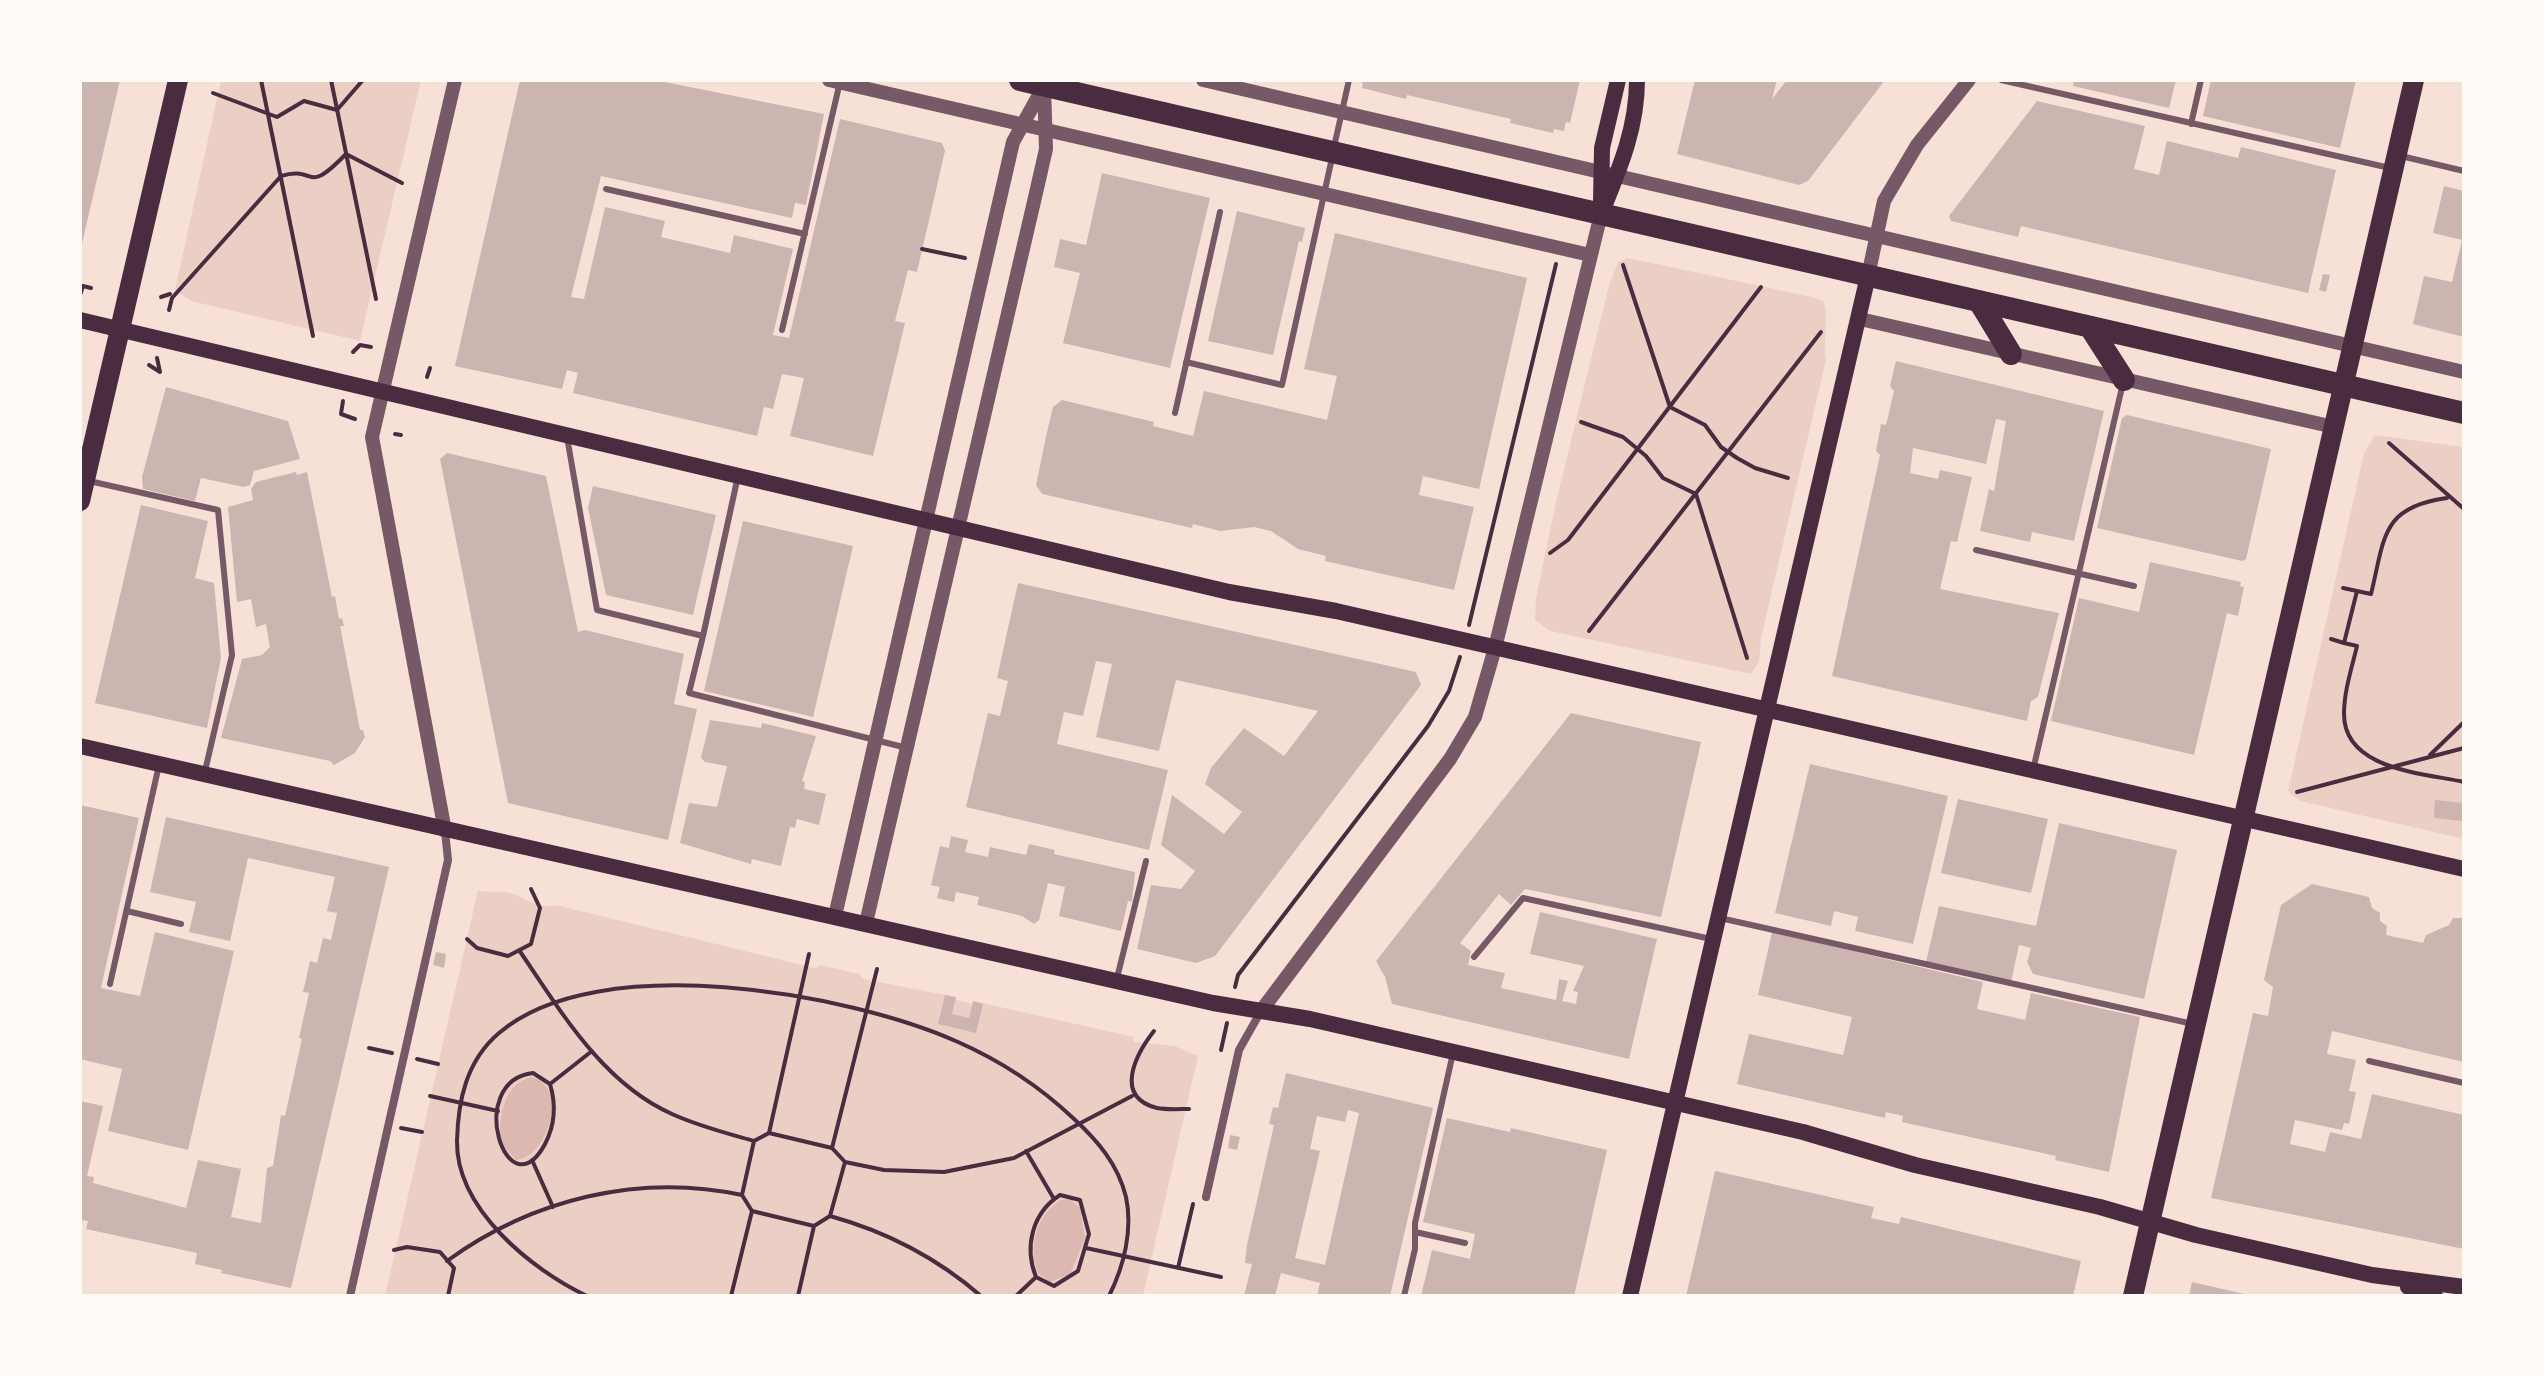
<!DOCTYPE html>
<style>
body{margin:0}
#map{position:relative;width:2544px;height:1376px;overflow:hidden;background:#f7e1d7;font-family:Helvetica,sans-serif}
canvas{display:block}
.frame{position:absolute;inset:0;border:82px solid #fffaf5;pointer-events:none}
</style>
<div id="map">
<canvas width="2544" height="1376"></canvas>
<div class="frame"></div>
</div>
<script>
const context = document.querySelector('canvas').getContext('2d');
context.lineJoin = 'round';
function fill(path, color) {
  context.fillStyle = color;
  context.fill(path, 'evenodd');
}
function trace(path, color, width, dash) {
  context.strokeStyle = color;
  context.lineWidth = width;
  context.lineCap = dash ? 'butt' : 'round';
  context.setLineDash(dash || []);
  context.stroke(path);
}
const green = new Path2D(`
 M221,80H421L360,341L191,301L175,290Z
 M1628,258L1812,297L1823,301C1830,318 1822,340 1826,360L1761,638L1759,662L1751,674L1550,631L1535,620L1536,598L1556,502L1609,285L1618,262Z
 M2375,435L2464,447V839L2300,801L2288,791L2364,453Z
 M478,890C488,893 495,891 505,892C523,894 537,911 556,905L815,968L820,965L859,974L863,979L956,997V1000L972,1004L973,1001L1134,1037L1133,1042L1175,1046L1198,1056L1143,1296H385Z`);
const water = new Path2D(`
 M531,1077C569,1085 549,1157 516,1160L501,1143C498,1118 503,1085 531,1077Z
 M1061,1200L1069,1199L1080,1208L1085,1238L1070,1274L1050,1282L1038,1273C1028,1246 1036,1216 1061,1200Z`);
const building = new Path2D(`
 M80,80H120L81,248H80Z
 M520,80H655L824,114L806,205L795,203L792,218L601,176L571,297L584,299L605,207L665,221L661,237L730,253L734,235L793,249L773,335L789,338L840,119L942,143L945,151L917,272L908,270L895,321L905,323L873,456L790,436L804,378L782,374L773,409L764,407L757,436L573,393L578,373L567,370L562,389L455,366Z
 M1354,80H1580L1570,123L1566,122L1564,131L1554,129L1553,133L1510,123L1511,119L1407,95L1406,99L1362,88L1363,83Z
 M1695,80H1777L1772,99L1787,80H1885L1808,181L1799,185L1677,154Z
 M2074,80H2176L2169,108L2073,86Z
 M2211,80H2356L2340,148L2203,116Z
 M2037,101L2145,126L2134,169L2159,175L2167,141L2238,158L2241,147L2336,170L2308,293L2021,226L2018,237L1951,221L1949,216Z
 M1102,173L1210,198L1170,368L1063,343L1080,273L1054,267L1060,239L1086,245Z
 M2444,186L2464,191V337L2413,324L2424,276L2452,282L2462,240L2433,233Z
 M1237,211L1305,228L1302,242L1299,241L1273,355L1208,341Z
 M1335,233L1527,278L1479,489L1423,476L1419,495L1474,507L1454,590L1325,561L1326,556L1298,549L1271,531L1254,527L1220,531L1193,524L1192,528L1042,494L1036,485L1047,432L1053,407L1062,400L1154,422L1153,426L1193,436L1204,391L1327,420L1337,376L1304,369Z
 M2323,274L2330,275L2326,292L2319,290Z
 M1896,361L2104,411L2074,541L2032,532L2030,542L1980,531L1989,489L1994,491L2006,421L1996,419L1986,464L1913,448L1910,473L1938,479L1940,470L1972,477L1957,542L1951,541L1940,589L2059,613L2038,697L2031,701L2027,721L1832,676L1880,455L1876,451L1881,424L1886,425L1894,391L1890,386Z
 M166,387L288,421L300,459L254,471L250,485L244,487L201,478L195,501L143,489L142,477Z
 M2127,415L2271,449L2246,559L2242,561L2097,528L2122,418Z
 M447,453L546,476L578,632L585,630L684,654L674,704L697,709L668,840L508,803L440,459Z
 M296,472L297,475L307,472L332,597L335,596L339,619L342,618L344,626H340L360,730H363L365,737L355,753L334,765L330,761L221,738L242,659L262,655L270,647L266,624L256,627L251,599L237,602L228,507L253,500L251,489L256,482Z
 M593,486L716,515L693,615L606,595L588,508Z
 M141,505L208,521L195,578L214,583L221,658L207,728L95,703Z
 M743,521L853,546L813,717L704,691Z
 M2150,562L2241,582L2240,586L2244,587L2238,616L2227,613L2194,755L2051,721L2079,598L2139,612Z
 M1018,583L1416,672L1421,685L1215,956L1196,963L1137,949L1151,885L1181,889L1195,871L1161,845L1172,795L1224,834L1242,812L1205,784L1211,768L1244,728L1284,756L1318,711L1176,680L1159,751L1096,737L1112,664L1096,661L1083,716L1064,712L1057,744L1168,770L1149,850L966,807L988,713L1000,716L1008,681L997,678Z
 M1571,713L1701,742L1661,917L1525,889L1511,905L1499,894L1460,943L1471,951L1468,965L1505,973L1501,988L1556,1000L1559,979L1568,981L1562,1001L1576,1004L1578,992L1573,991L1584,966L1530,954L1540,912L1657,939L1629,1059L1392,1004L1385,977L1376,961Z
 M710,720L761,728L762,723L816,736L802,781L805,782L804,789L826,794L819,825L797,819L795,828L790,827L781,866L752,859L751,864L680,843L689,803L717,807L727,766L705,762L701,758Z
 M1810,764L1948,796L1913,944L1855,931L1858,917L1834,911L1831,926L1775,913Z
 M1958,799L2048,819L2031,893L1941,873Z
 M2435,800L2464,803V821L2434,818Z
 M80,805L139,818L101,988L140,996L155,932L234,951L188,1150L108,1131L122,1069L80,1059Z
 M166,817L389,867L291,1288L221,1273L222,1270L195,1264L197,1253L86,1229L88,1221L80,1220V1101L103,1106L87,1176L94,1177L93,1183L186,1208L198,1160L241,1169L231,1217L261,1223L267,1168L273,1166L281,1115L285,1116L302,1039L299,1038L309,993L303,992L310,961L317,963L323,938L331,940L337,913L327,911L335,877L248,858L230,941L189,932L196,902L150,892Z
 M2059,823L2177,850L2144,999L2033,974L2027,962L2031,948L2019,945L2011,982L1926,962L1939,906L2036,926Z
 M951,836L968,840L965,852L988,857L990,847L1026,855L1029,844L1055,850L1054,854L1135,872L1132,902L1128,901L1121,931L1059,916L1065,887L1048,883L1039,920L1034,924L1022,916L977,905L979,897L956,892L954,902L937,898L940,887L931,885L940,846L949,848Z
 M2312,884L2369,897L2372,908L2380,913V921L2387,926L2386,935L2423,943L2426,935L2449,925L2453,918H2464V1062L2332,1031L2327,1054L2356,1060L2349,1091L2356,1092L2349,1124L2344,1123L2342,1130L2295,1120L2290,1144L2325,1152L2330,1132L2361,1139L2372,1094L2464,1115V1249L2211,1198L2253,1013L2268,1016L2273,987L2264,980L2281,905Z
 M1772,932L1983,982L1977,1009L2025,1020L2031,993L2140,1017L2109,1172L2055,1160L2056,1156L1902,1122L1903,1116L1886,1112L1885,1118L1737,1084L1749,1034L1843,1055L1852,1017L1758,995Z
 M436,952L446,954L444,968L433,965Z
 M945,995L956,997L952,1014L969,1018L973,1001L983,1004L976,1033L938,1024Z
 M1286,1073L1433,1108L1390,1296H1317L1320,1283L1281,1273L1275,1296H1244L1252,1264L1245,1263L1247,1245L1274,1125L1269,1124L1273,1107L1278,1108ZM1348,1110L1359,1113L1325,1265L1295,1258L1320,1151L1310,1149L1317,1116L1345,1122Z
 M1447,1118L1510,1132L1511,1128L1607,1150L1574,1296H1421L1432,1250L1470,1259L1475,1234L1423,1222Z
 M1230,1135L1240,1137L1237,1150L1228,1148Z
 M1715,1171L1874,1207L1871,1218L1899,1224L1901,1217L2081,1261L2073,1296H1686Z
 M2192,1282L2249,1295V1296H2189Z`);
const path = new Path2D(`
 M261,80L313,336
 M331,80L376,299
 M213,93L277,117L304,101L337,110L363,80
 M922,249L965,258
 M1623,265L1670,407L1705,425L1721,447L1737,458L1755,468L1788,478
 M80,295L83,286L91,288
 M161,297L170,294
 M169,310L172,298L281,176C318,165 304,197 346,154L402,183
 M353,352L360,345L371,347
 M157,358L160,372
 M149,365L160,372
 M427,377L430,368
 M343,401L341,414L355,419
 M1581,422L1623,437L1646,456L1663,478L1696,494L1747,658
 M395,434L401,435
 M2389,443L2464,509
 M2447,498C2381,507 2385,537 2371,594L2357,591L2344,643L2357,646C2352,667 2344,691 2344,714C2344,770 2424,773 2464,782
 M1550,553L1568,540L1761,287
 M2343,588L2357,591
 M1469,625L1556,264
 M1589,631L1821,332
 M2331,639L2344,643
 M2430,755L2464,722
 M2297,792L2464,748
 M467,939L477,948L508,956L531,944L540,908L531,889
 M519,950C560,1010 602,1083 672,1114C698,1126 726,1133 754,1141
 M1235,987L1238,975L1428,726L1449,691L1460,657
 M1154,1031C1136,1054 1113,1097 1157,1108C1167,1110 1179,1109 1189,1109
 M369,1048L392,1053
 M1221,1050L1227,1023
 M417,1059L438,1064
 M533,1073L550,1084C556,1104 555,1125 545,1144C507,1214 464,1081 533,1073Z
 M550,1084L592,1051
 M430,1096L498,1111
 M401,1128L422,1132
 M769,1133L809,954
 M832,1148L877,969
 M1026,1151L1054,1199
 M532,1160L553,1207
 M845,1162L830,1216L814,1226L752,1211L742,1195L754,1141L769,1133L832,1148L845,1162L884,1170L944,1172L1014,1158L1132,1096
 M1060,1195L1080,1200L1089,1234L1078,1271L1054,1286L1036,1277C1024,1247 1032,1213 1060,1195Z
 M830,1216C888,1232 936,1257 981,1296
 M1086,1248L1221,1277
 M394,1250L407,1247L440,1252L454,1268L448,1296
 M447,1261C532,1199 639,1173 742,1195
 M1178,1268L1193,1204
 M587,1296C532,1270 456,1209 457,1141C458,1101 466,1061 499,1033C598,948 849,993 958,1042C1001,1061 1039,1086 1073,1118C1097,1140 1118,1164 1126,1197C1133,1230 1124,1266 1109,1296
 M731,1296L752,1211
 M798,1296L814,1226
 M1016,1296L1036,1277`);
const service = new Path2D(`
 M2001,80L2390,168
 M2191,124L2201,80
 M1334,147L1349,80
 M2401,156L2464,171
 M606,189L805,234
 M782,330L840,82
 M1186,362L1282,385L1332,158
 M1175,413L1220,212
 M567,437L597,610L703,636L738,476
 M89,481L218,510L232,655L205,771
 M1976,550L2134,586
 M703,636L689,693L907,748
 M2033,770L2123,383
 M127,911L181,924
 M1720,918L2193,1024
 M1474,957L1523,898L1711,939
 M1117,978L1146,861
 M110,984L159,765
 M2369,1061L2464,1083
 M1415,1232L1465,1243
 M1404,1296L1415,1249V1223L1453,1053`);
const minor = new Path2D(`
 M1206,1197L1239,1050L1261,1011
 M350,1296L448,860L445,831`);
const tertiary = new Path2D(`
 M829,80L1590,255
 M1203,80L2464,372
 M1868,276L1884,201L1917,145L1969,80
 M1860,319L2334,427
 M445,831L372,437L455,80
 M835,916L1013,142L1044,86
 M866,923L1036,193L1046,149L1044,86
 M1261,1011L1450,759L1475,717L1495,648L1601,214`);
const secondary = new Path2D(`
 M1601,201L1602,148L1618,80
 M1601,214C1619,170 1637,129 1637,80
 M80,320L1229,592L1336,611L2464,869
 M80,746L1213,1003L1310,1019L1803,1132L1915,1165L2100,1207L2196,1235L2372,1275L2464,1287
 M2408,1287L2435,1296
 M1630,1296L1868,276`);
const primary = new Path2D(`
 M80,501L178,80
 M2133,1296L2414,80`);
const trunk = new Path2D(`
 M1020,80L2464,413
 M1980,303L2011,354
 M2090,327L2124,380`);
fill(green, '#ebcfc5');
fill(water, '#dcb8b0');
fill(building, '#ccb4b1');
trace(path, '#4a2c40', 4);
trace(service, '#755966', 6);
trace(minor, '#755966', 8);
trace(tertiary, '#755966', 14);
trace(secondary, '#4a2c40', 16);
trace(primary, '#4a2c40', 20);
trace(trunk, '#4a2c40', 22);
</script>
